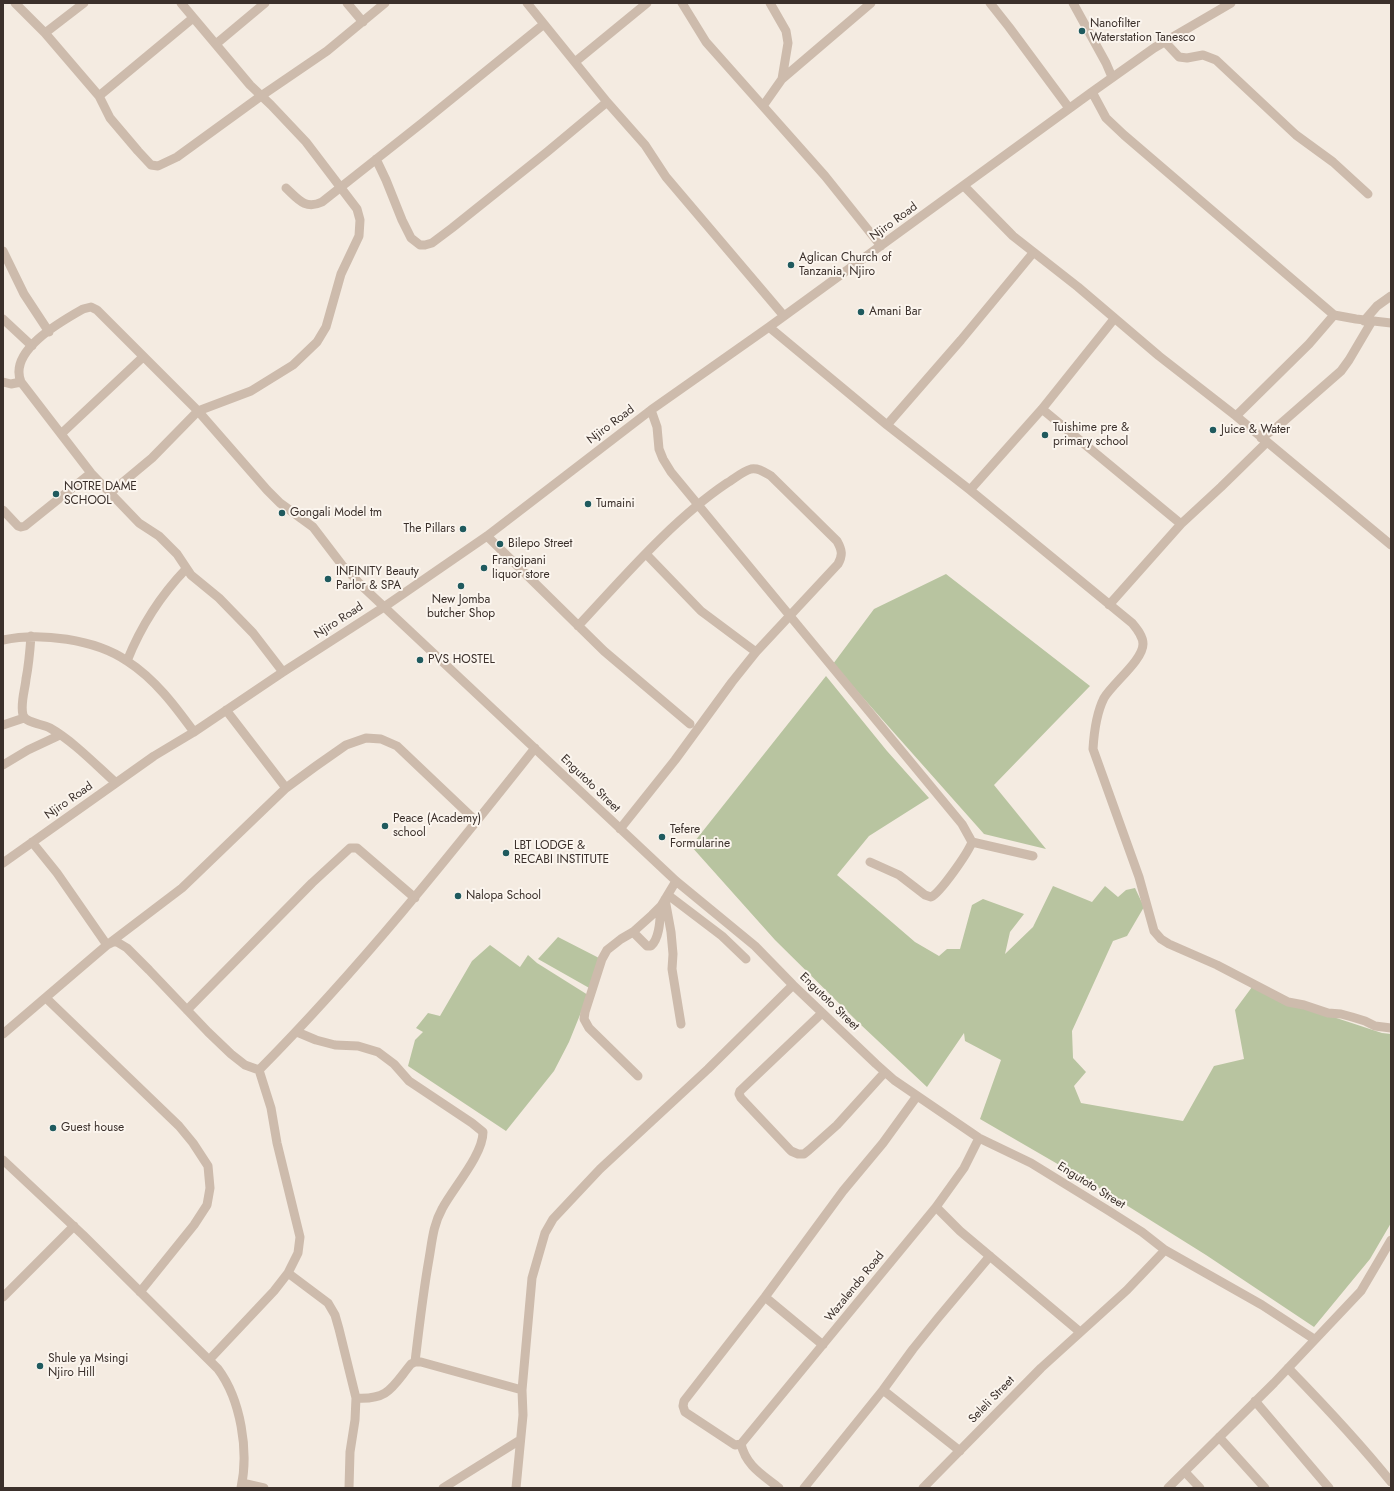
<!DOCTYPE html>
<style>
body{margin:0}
#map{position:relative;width:1394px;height:1491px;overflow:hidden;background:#f4ebe1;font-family:Jost,sans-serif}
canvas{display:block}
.frame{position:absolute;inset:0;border:4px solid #3b302b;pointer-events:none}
</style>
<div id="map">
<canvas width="1394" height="1491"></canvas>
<div class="frame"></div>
</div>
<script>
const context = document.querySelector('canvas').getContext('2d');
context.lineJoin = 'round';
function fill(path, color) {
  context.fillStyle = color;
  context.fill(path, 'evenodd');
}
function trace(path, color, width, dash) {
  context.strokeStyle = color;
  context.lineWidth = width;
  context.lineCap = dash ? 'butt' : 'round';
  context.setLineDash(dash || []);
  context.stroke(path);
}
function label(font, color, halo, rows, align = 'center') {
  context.font = font + ' Jost,sans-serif';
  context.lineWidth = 4;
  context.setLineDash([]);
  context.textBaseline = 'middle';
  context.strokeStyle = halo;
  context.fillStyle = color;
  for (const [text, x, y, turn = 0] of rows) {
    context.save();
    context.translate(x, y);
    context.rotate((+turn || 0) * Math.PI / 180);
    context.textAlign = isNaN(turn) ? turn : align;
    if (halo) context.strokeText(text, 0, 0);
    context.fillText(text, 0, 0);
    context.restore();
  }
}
const green = new Path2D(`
 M946,574L1090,686L994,785L1046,849L984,834L833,664L874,609Z
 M826,676L887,751L929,798L869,836L837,875L915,942L939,956L947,949H960L972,905L983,899L1024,914L1010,932L1005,954L1033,927L1053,886L1092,902L1105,886L1118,897L1126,890L1135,888L1144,907L1127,936L1113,941L1072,1031L1073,1058L1086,1072L1074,1086L1081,1103L1183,1121L1214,1066L1244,1059L1235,1010L1252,987L1303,1007L1382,1033L1391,1034V1223L1370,1259L1314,1327L1206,1255L1099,1188L980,1119L1001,1060L965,1041L964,1033L927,1087L860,1024L775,940L691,846Z
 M558,937L599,958L591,989L538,959Z
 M490,945L520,967L528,955L537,963L588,995L569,1042L554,1071L506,1131L408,1066L415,1040L423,1032L416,1028L428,1013L440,1016L472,961Z`);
const minor = new Path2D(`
 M15,3L45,33L99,96L110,118L138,151L151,165L158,166L177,157L261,96L327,51L385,3
 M347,3L363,22
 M527,3L607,102L645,145L666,177L784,316
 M682,3L706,42L825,176L881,246
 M770,3L786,31L788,43L782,79
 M990,3L1009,27L1069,108
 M1073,3L1106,63L1112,77
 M45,33L84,3
 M1165,42L1179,57L1187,58L1203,55L1216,60L1296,135L1333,162L1368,194
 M216,44L265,3
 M575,62L647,3
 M1092,92L1106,118L1124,135L1334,315L1356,319L1391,323
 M99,96L193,18
 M763,106L782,79L871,3
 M376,159L386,180L402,220L411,238L420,245H425L432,243L452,228L547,152L607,102
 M964,186L1013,236L1078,287L1159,356L1236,416L1391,545
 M286,188C298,199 305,210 322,202L422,123L544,24
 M3,251L24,294L49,332
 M3,319L32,346
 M1364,321L1377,306L1391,296
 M769,327L887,425L970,490L1132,623C1137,629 1143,636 1143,644C1143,660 1113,683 1104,698C1096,714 1094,732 1093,749L1139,877L1154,931L1161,939L1169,944L1217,965L1288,1002L1304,1005L1328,1013L1341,1014L1352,1017L1365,1021L1375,1026L1391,1028
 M3,382L11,384L21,382
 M1042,409L1181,524
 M651,410L657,427L659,449L663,459L671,472L962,824L972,842C968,853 940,893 931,897L925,895L899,875L870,862
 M1236,416L1309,344L1334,315
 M887,425L961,340L1033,253
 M61,434L143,357
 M1261,438L1277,427L1341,371L1349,360L1372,321
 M970,490L1042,409L1114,319
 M110,493L152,458L198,411L251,391L293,365L317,342L326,327L341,274L359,236L360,220L357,209L306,142L271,105L250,85L181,3
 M3,510L18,526L21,527L25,526L91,473
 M487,536L604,651L690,724
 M646,554L701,611L756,652
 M1109,605L1181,524L1221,487L1266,443
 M578,626C623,578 672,520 727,483C734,479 743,471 751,469C759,468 764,472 771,476L837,541C842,550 843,555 838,564L756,652L732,682L675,760L620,829
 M31,636C30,650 29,664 26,679C25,690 20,704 23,715C25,723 43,724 50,728C73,741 96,765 116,783
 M3,640C40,632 95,639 127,661C155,679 175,706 194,732
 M127,661C141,626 160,596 186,569
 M283,672L253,633L219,598L191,575L177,554L159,536L139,523L91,473L21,382C8,351 60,322 83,309L91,307L97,310L198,411L267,490L280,503L313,527L342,565L364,588L676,881L755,946L793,985L876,1064L894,1080L979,1138L1031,1163L1109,1211L1142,1232L1165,1250L1262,1305L1314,1339
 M226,710L286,788
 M3,725L24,718
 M3,765L28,750L60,735
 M32,842L57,873L107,945L113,942H117L127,948L149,970L208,1032L231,1054L245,1065L259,1070
 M972,842L1033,856
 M3,863L154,756L194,732L283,672L384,607L487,536L651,410L769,327L1092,92L1154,48L1231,3
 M668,895L722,936L746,959
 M665,899L671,932L673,954L672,969L681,1024
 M633,932L647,946H651C660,938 660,918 661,906
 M46,998L179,1126L193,1143L208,1166L210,1188L207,1205L194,1225L140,1292
 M187,1010L312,883L350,848H357L415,898
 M822,1013L740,1091L739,1094L741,1098L791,1151L798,1154H804L809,1150L837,1125L885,1072
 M297,1032L316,1040L335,1045L358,1046L378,1052L394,1064L409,1081L472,1123L483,1132C483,1155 453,1188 442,1209C433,1225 432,1242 429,1259C423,1293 419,1328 415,1362
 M3,1034L107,945L182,888L286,788L316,766L346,745L366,738L381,739L397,746L477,822
 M638,1076L589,1028L584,1019L585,1012L602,959L607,950L621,939L633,932L652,915L661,906L676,881
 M3,1160L83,1235L218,1369C241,1400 249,1451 241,1488
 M936,1207L960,1231L1080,1332
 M288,1273L328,1303L335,1315L339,1329L356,1398L355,1420L350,1452L349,1488
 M3,1297L74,1226
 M765,1297L823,1345
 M209,1360L274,1291L288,1273L298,1253L300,1237L277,1143L271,1108L259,1070C359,969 447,859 535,748
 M1288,1368C1324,1405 1359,1442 1391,1482
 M883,1390L960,1451
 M356,1398C389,1400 392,1387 411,1364L415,1362H421L522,1390
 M1255,1401L1329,1488
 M1219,1437L1265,1488
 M741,1444L735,1445L685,1412L683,1406L684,1401L765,1297L843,1191L883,1143L917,1096
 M741,1444L936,1207L964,1168L979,1138
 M741,1444C746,1466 763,1475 779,1488
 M1185,1472L1200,1488
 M242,1483L264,1488
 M443,1488L520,1440
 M516,1488L523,1415L522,1390L532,1278L545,1233L553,1219L600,1169L708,1069L793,985
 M804,1488L883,1390L913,1349L938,1318L990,1256
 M923,1488L1041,1368L1127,1290L1165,1250
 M1168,1488L1274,1383L1361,1291L1391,1240`);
const markers = [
 [1082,31,4,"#1f5a5e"],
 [791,265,4,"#1f5a5e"],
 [861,312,4,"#1f5a5e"],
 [1213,430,4,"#1f5a5e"],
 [1045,435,4,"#1f5a5e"],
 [56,494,4,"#1f5a5e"],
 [588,504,4,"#1f5a5e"],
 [282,513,4,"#1f5a5e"],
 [463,529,4,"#1f5a5e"],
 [500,544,4,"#1f5a5e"],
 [484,568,4,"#1f5a5e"],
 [328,579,4,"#1f5a5e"],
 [461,586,4,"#1f5a5e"],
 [420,660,4,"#1f5a5e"],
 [385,826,4,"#1f5a5e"],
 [662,837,4,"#1f5a5e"],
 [506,853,4,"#1f5a5e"],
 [458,896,4,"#1f5a5e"],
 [53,1128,4,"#1f5a5e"],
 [40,1366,4,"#1f5a5e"]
];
const poiNames = [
 ["Nanofilter",1090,24],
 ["Waterstation Tanesco",1090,38],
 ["Aglican Church of",799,258],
 ["Tanzania, Njiro",799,272],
 ["Amani Bar",869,312],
 ["Tuishime pre &",1053,428],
 ["primary school",1053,442],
 ["Juice & Water",1221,430],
 ["NOTRE DAME",64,487],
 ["SCHOOL",64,501],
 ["Tumaini",596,504],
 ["Gongali Model tm",290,513],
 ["The Pillars",455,529,"right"],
 ["Bilepo Street",508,544],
 ["Frangipani",492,561],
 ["liquor store",492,575],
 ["INFINITY Beauty",336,572],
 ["Parlor & SPA",336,586],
 ["New Jomba",461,600,"center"],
 ["butcher Shop",461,614,"center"],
 ["PVS HOSTEL",428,660],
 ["Peace (Academy)",393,819],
 ["school",393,833],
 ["Tefere",670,830],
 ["Formularine",670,844],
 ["LBT LODGE &",514,846],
 ["RECABI INSTITUTE",514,860],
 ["Nalopa School",466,896],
 ["Guest house",61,1128],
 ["Shule ya Msingi",48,1359],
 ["Njiro Hill",48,1373]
];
const streetNames = [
 ["Njiro Road",894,222,-36],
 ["Njiro Road",611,425,-37],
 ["Njiro Road",339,621,-33],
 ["Engutoto Street",590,784,44],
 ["Njiro Road",69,801,-35],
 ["Engutoto Street",829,1002,44],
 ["Engutoto Street",1091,1186,32],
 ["Wazalendo Road",855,1287,-51],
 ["Seleli Street",992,1400,-46]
];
fill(green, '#b8c4a0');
trace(minor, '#cdbbac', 9);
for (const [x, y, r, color] of markers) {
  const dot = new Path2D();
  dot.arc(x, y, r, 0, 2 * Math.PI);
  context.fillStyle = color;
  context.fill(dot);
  trace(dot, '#fbf5ee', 1.5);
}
label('12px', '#3b302b', '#fbf5ee', poiNames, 'left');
label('12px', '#3b302b', '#fbf5ee', streetNames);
</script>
